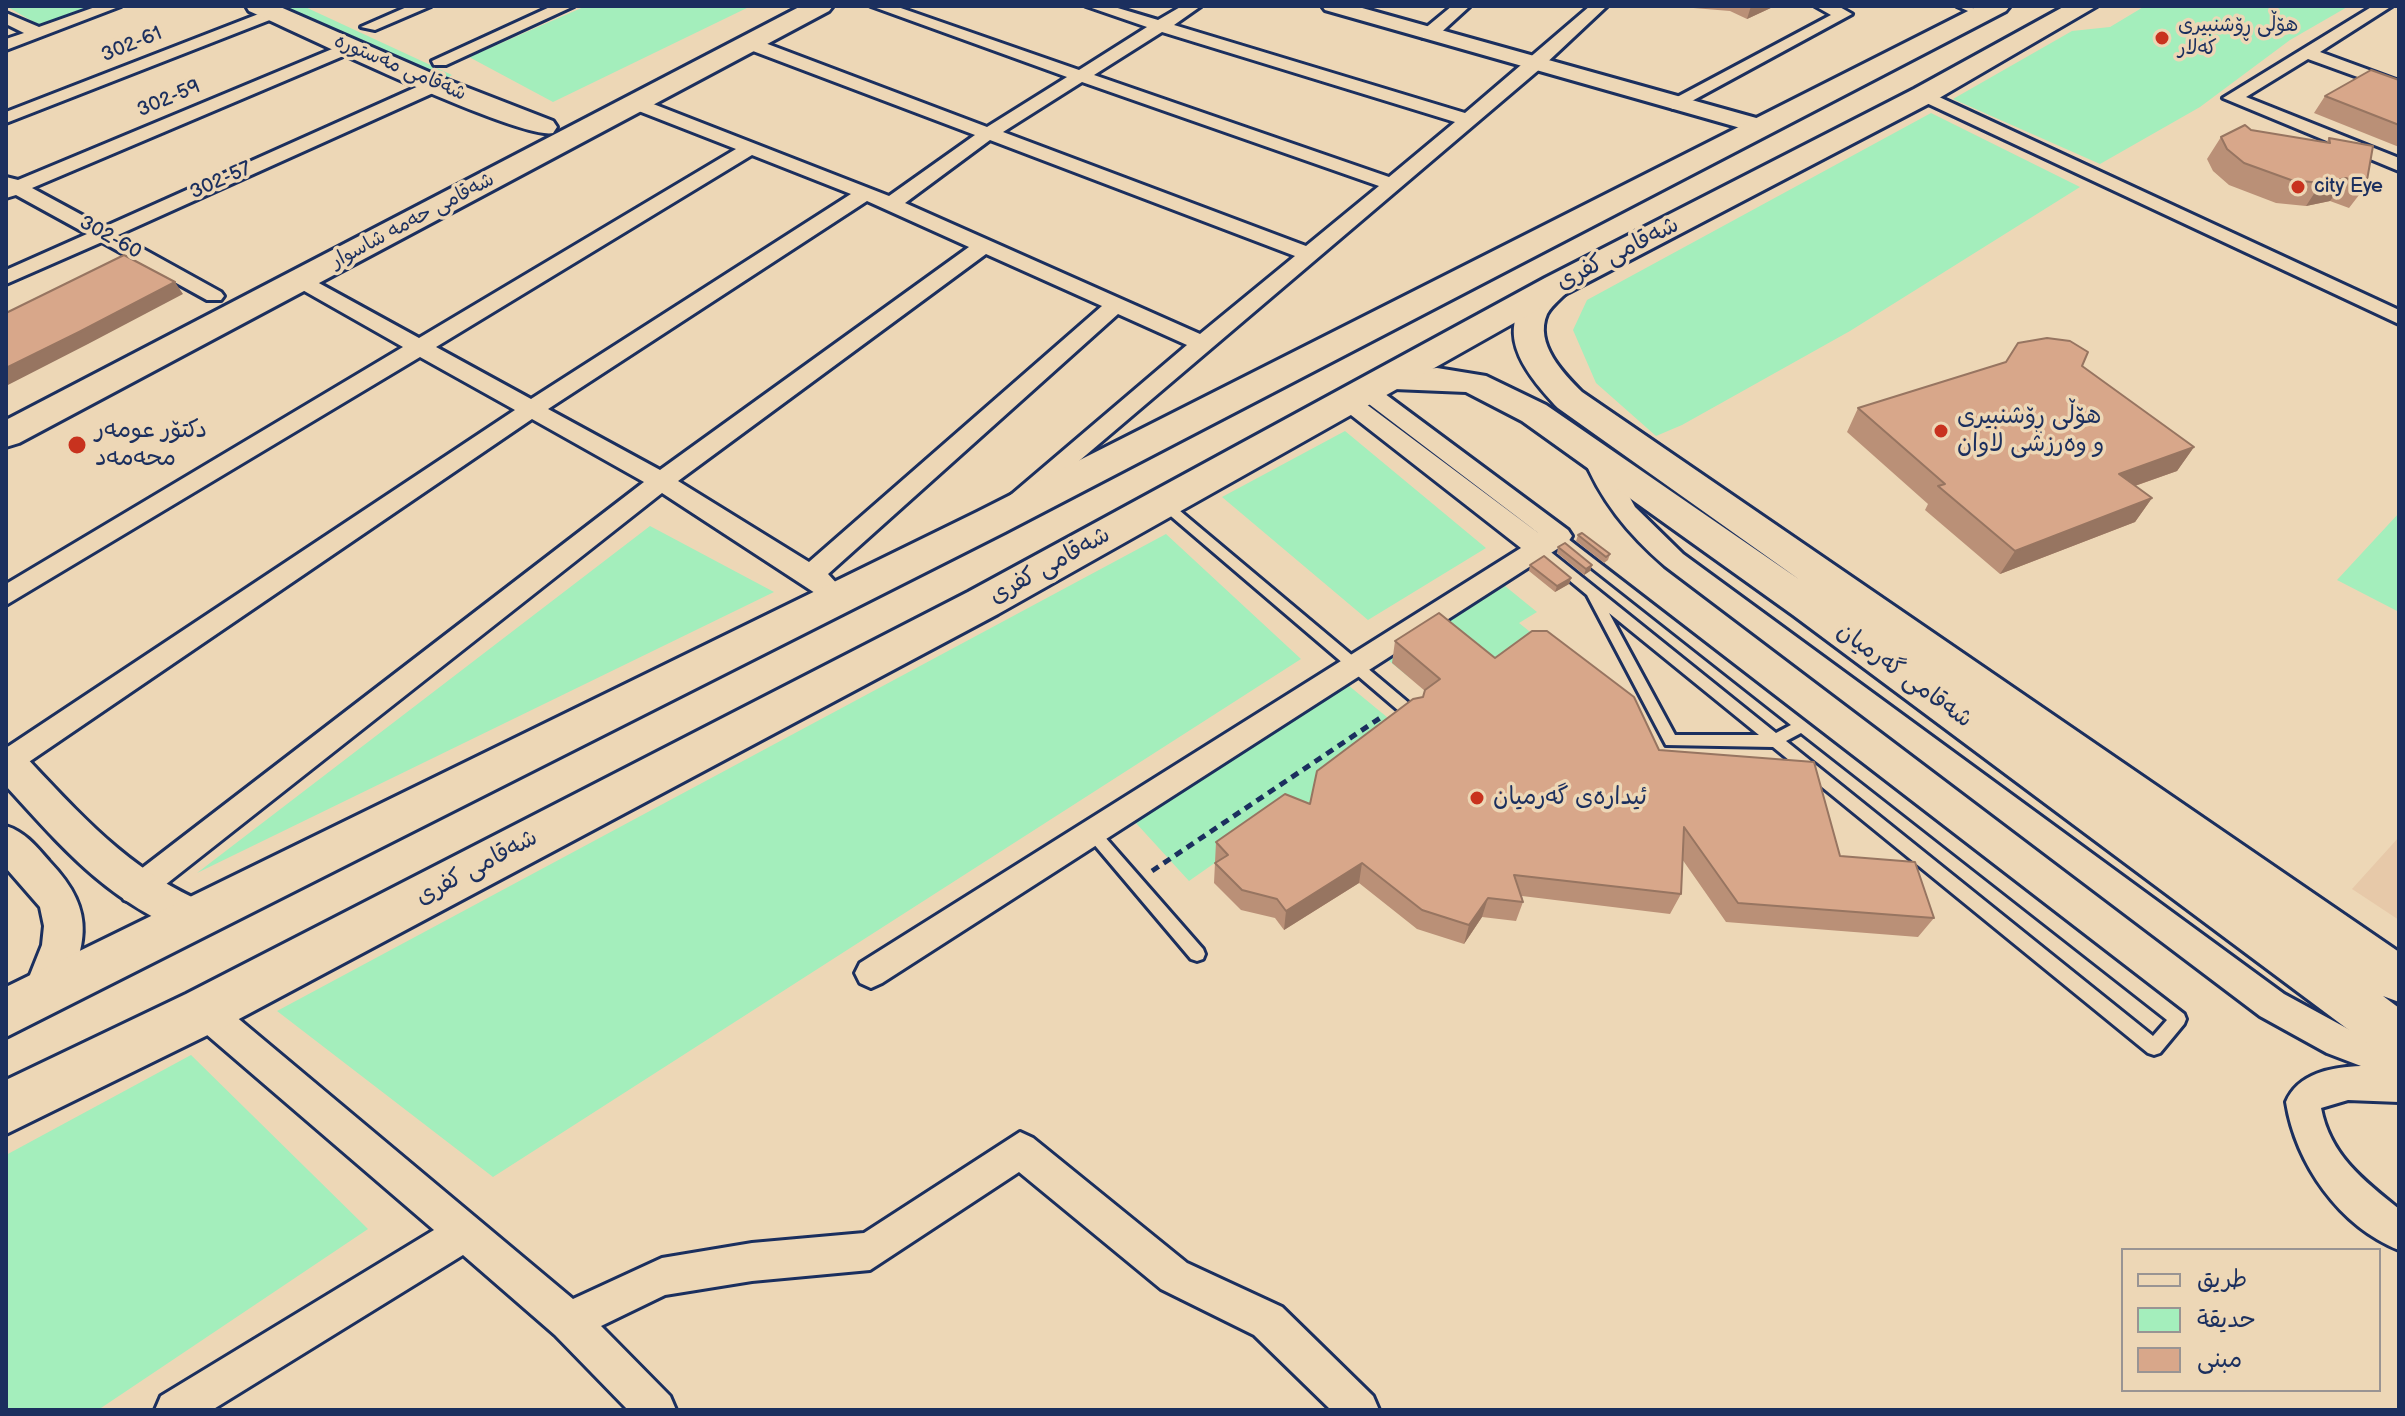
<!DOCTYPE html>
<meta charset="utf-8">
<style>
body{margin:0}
#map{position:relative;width:2405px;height:1416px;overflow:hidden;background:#edd7b6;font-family:"Balsamiq Sans","Playpen Sans Arabic",sans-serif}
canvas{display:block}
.frame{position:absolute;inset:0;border:8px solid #1b2f5e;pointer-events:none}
.legend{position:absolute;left:2121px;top:1248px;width:260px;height:144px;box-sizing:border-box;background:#edd7b6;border:2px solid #999493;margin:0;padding:10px 14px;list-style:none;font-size:24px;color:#1b2f5e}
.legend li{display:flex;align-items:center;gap:16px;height:40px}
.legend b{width:40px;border:2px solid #999493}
</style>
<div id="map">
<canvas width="2405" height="1416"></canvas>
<div class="frame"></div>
<ul class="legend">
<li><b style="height:10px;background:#edd7b6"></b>طريق</li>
<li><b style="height:22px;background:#a4eebc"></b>حديقة</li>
<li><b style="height:22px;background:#d8a78a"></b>مبنى</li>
</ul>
</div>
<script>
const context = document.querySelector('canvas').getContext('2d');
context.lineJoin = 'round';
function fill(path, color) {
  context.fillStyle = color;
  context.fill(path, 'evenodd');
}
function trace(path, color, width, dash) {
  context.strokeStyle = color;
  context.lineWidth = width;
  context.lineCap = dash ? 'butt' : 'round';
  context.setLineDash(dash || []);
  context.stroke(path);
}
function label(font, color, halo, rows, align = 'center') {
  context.font = font + ' "Balsamiq Sans","Playpen Sans Arabic",sans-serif';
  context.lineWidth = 7;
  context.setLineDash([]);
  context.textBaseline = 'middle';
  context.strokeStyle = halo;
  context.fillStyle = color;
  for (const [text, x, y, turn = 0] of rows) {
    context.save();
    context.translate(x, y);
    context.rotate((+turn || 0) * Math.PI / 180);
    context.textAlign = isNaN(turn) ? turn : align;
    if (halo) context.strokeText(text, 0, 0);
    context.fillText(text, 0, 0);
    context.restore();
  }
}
const built = new Path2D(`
 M2399,837V920L2352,889Z`);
const green = new Path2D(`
 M6,6H91L39,25Z
 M274,6H303L452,75L445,79Z
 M586,6H751L553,102L469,57Z
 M2145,6H2349L2290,40L2200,107L2100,164L1953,99L2072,31L2110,27Z
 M1931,113L2080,187L1850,331L1682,425L1656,436L1596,383L1573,330L1587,300Z
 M1345,431L1486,548L1368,620L1222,497Z
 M2399,513V612L2337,580Z
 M650,526L774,592L197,873Z
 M1166,534L1301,659L493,1177L277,1011Z
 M1505,586L1537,612L1519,623L1539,639L1525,653L1410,678L1388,660Z
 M1348,685L1399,727L1317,808L1283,815L1189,881L1135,822Z
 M191,1055L368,1229L98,1410H6V1155Z`);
const path = new Path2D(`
 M1152,871L1383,716`);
const service = new Path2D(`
 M1957,6H1968L1986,14L1979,16Z
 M1163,499L1167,500L1416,709L1418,713L1416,717H1406L1159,506L1157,503L1159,500Z
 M1559,532L2184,1014L2186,1019L2184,1024L2160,1053L2154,1055L2148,1053L1773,747L1666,745L1587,595L1534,551L1532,548L1534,545H1542L1776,733L1791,725L1555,539L1553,536L1555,533ZM1609,613L1759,735H1675ZM1801,733L2167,1020L2153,1036L1786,741Z
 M1092,826L1097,828L1203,949L1205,954L1203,959L1197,961L1191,959L1087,836L1084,832L1087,828Z`);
const minor = new Path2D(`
 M98,6H121L6,50V39L24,33L6,24V13L39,27Z
 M409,6H431L375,30L361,27Z
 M552,6H574L446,65H434L432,61Z
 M871,6H895L1079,70L1147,27L1086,6H1111L1158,20L1182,6H1201L1174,25L1465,113L1590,6H1607L1541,68L1019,512H1001L998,506L1187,345L1118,314L828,574L851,599L847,606L838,608L662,493L146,900L135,904L124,900L119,891L124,882L644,482L532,419L17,770L7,774L6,748L515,410L420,357L6,605V584L403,347L292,284L289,280L292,276H306L419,338L736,149L631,108V100H643L889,196L975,135L745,48V40H757L987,127L1067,77ZM1162,32L1455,122L1389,177L1094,75ZM1082,82L1379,186L1306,246L1003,132ZM990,140L1295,256L1200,334L905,203ZM752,155L851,194L531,399L436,347ZM867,201L969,247L660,470L548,409ZM986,254L1102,306L809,562L678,481Z
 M1452,6H1470L1435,38H1423V30Z
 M1815,6H1838L1852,14L1679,108L1673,109L1664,104L1831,15Z
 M2373,6H2392L2320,52L2399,81V92L2308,59L2246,97L2399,158V171L2223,98Z
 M274,8L282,13L280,16L6,123V112Z
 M349,42L357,47L355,51L32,188L104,227L430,81H442V89L118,235L221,292L224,296L221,300H207L102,242L6,284V270L87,234L16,195L6,198V177L18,180Z
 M1924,90L2399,310V324L1918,99L1915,95Z
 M1365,383L1373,385L1568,530L1572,536L1568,542L882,983L871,988L860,983L855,973L860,963L1521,548L1342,408L1339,403L1342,398H1358L1541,535L1357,395L1354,390Z
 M1594,446L1602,448L1635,507L1683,554L2284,994L2350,1030L2399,1049V1102L2348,1100L2321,1108C2330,1155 2363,1180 2399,1209V1250C2339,1226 2296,1164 2286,1102C2298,1073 2332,1067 2361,1066L2327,1053L2260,1016L1665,566C1628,534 1600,500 1582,454Z
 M204,996L216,1000L573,1299L662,1258L752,1243L864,1233L1020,1132L1033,1138L1187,1263L1282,1307L1373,1396L1379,1410H1331L1254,1335L1161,1289L1019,1172L870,1270L752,1281L665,1295L601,1326L670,1396L676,1410H628L555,1335L463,1255L212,1410H155L161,1396L434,1230L192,1022L187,1011L192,1000Z`);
const tertiary = new Path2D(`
 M1322,6H1355L1767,121L1771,126L1767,131H1751L1325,10Z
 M6,746L19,750C78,812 130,873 210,905L216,918L210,931L196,936C111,905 65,851 6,786Z
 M6,826C25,832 36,846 49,861C100,914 85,948 58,1009L43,1014L28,1009L22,995L42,945L44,926L40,907L6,868Z`);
const secondary = new Path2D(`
 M246,6H278L445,79L553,121L557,127L553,133C521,141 294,31 249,11Z
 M1557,276L1568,278L1573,285C1566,295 1553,303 1547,314C1534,344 1564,374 1582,392L2399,952V1002L2383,996L2399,1008V1060L2381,1054L1793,615L1522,421L1466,392L1370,388L1365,381L1370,374L1437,368L1486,376L1546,405L1800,580L1558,408C1530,378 1494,337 1527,298C1536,287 1544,279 1557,276Z`);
const primary = new Path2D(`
 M801,6H833L829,11L19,443L6,447V420Z`);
const trunk = new Path2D(`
 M1978,6H2010L2006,11L1005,532L6,1037V987L977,512Z
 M2065,6H2097L1934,101L1569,292L998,614L222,1028L6,1134V1080L186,994L968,592L1545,278L1914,89Z`);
const wall = new Path2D(`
 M1669,6H1775L1747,19L1730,11Z
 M2399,80V147L2314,113L2325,96Z
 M2251,130L2326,143L2329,138L2366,186L2349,208L2330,201L2306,206L2276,203L2229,185L2213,171L2207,159L2221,137Z
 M2082,366L2194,447L2177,471L2135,486L2152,498L2135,522L2000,574L1925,510L1928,504L1847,432L1858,408Z
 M1578,535L1610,554L1608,560L1604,563L1576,541Z
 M1558,547L1592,565L1590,571L1584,575L1557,553Z
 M1530,565L1571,578L1569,584L1555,592L1529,571Z
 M1395,641L1495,658L1659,750L1840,856L1934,918L1918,937L1726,922L1682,859L1681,894L1670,914L1522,896L1523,902L1516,921L1482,917L1464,944L1417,929L1359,883L1284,930L1275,918L1241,910L1214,883L1216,842L1310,804L1423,697L1425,691L1392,663Z`);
const shadedWall = new Path2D(`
 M1751,6H1775L1747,19Z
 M2346,178L2330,201L2306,206L2321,183Z
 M175,282L183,294L88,344L6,386V368Z
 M2194,447L2177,471L2103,497L2119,474Z
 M2152,498L2135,522L2000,574L2015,551Z
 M1592,565L1590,571L1584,575L1586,569Z
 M1571,578L1569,584L1555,592L1557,586Z
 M1362,863L1359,883L1284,930L1286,911Z
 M1488,898L1482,917L1464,944L1469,925Z`);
const building = new Path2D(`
 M2371,70L2399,80V125L2325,96Z
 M2245,125L2251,130L2330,143L2329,138L2373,146L2366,186L2346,178L2321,183L2291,180L2244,163L2227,149L2221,137Z
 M124,255L175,282L79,332L6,368V313Z
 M2047,338L2070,341L2088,352L2082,366L2194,447L2119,474L2152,498L2015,551L1938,486L1945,484L1858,408L2006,362L2018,343Z
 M1582,533L1610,554L1606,557L1578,535Z
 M1565,543L1592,565L1586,569L1558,547Z
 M1544,556L1571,578L1557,586L1530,565Z
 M1439,613L1495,658L1532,631H1547L1634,697L1659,750L1814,762L1840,856L1915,862L1934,918L1738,903L1684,827L1681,894L1514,875L1523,902L1488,898L1469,925L1422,910L1362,863L1286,911L1277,899L1242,890L1215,863L1228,855L1216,842L1285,794L1310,804L1317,771L1413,699L1423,697L1425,690L1440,679L1395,641Z`);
const markers = [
 [2162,38,8,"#c8321e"],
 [2298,187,8,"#c8321e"],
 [1941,431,8,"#c8321e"],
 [77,445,10,"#c8321e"],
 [1477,798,8,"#c8321e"]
];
const farPoinames = [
 ["هۆڵی ڕۆشنبیری",2178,26],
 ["کەلار",2178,49],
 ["city Eye",2314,187]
];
const farStreetnames = [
 ["302-61",132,45,-22],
 ["شەقامی مەستورە",400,68,23],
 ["302-59",169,99,-23],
 ["302-57",221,181,-24],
 ["شەقامی حەمە شاسوار",413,221,-28],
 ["302-60",110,238,29]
];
const streetNames = [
 ["شەقامی کفری",1618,254,-27],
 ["شەقامی کفری",1050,566,-29],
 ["شەقامی گەرمیان",1904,676,36],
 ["شەقامی کفری",477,868,-28]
];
const poiNames = [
 ["هۆڵی ڕۆشنبیری",1957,417],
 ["و وەرزشی لاوان",1957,445],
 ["دکتۆر عومەر",95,431],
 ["محەمەد",95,459],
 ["ئیدارەی گەرمیان",1493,798]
];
fill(built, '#e7c9a9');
fill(green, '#a4eebc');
trace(service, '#1b2f5e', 6);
trace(minor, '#1b2f5e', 6);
trace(tertiary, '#1b2f5e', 6);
trace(secondary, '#1b2f5e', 6);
trace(primary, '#1b2f5e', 6);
trace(trunk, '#1b2f5e', 6);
trace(path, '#1b2f5e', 5, [8, 6]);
fill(service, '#edd7b6');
fill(minor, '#edd7b6');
fill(tertiary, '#edd7b6');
fill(secondary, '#edd7b6');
fill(primary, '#edd7b6');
fill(trunk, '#edd7b6');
fill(wall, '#ba9077');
fill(shadedWall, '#977561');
fill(building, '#d8a78a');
trace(building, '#977561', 2);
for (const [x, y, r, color] of markers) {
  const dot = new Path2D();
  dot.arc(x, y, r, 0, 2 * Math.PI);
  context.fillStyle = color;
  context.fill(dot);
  trace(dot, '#edd7b6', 3);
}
label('20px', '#1b2f5e', '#edd7b6', farPoinames, 'left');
label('20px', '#1b2f5e', '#edd7b6', farStreetnames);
label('24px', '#1b2f5e', '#edd7b6', streetNames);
label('24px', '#1b2f5e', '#edd7b6', poiNames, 'left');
</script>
